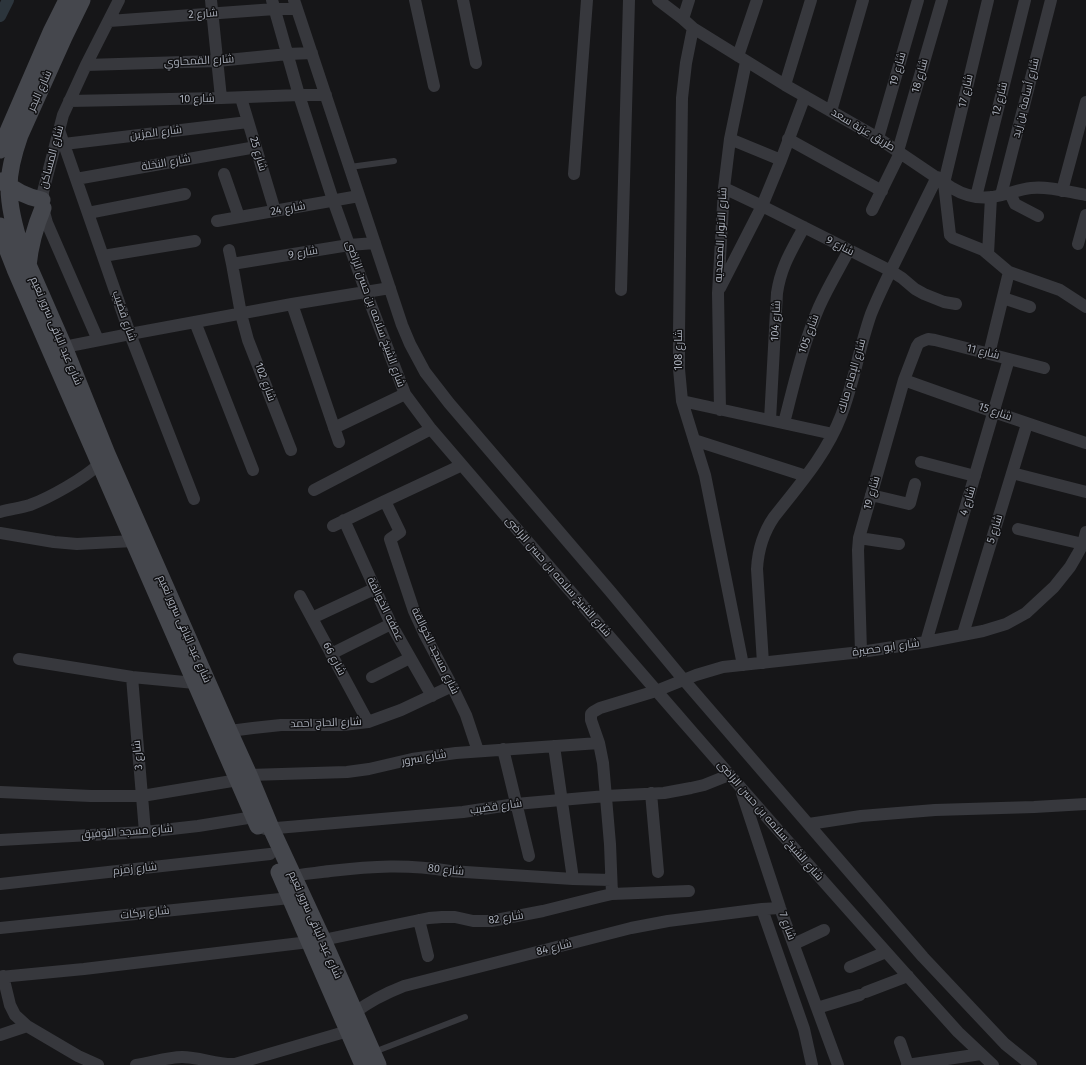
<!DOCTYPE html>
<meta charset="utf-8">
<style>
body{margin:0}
canvas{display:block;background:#161618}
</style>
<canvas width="1086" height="1065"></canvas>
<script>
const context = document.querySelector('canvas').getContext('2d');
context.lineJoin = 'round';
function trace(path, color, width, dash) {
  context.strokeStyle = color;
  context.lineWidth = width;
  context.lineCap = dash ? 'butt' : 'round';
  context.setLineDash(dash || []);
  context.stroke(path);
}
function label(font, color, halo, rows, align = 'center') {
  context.font = font + ' "Fira Sans",Cairo,sans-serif';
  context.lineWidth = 3;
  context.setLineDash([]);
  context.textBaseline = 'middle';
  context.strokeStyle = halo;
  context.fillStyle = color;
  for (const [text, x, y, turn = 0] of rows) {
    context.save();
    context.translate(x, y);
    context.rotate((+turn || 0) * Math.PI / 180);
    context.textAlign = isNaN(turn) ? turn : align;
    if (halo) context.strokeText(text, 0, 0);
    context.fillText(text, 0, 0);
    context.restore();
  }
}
const canal = new Path2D(`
 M0,16L8,0`);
const lane = new Path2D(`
 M350,167L394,161
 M374,1052L465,1017`);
const street = new Path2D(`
 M211,0L221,98
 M272,0L299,95L333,200L366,292L405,394L431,429C605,632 779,834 958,1032L993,1065
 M294,0L402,325L410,344L425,372L449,403L610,591L683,679L923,957L1005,1044L1031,1065
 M415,0L434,86
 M463,0L476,63
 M658,0L683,19L693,28L785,85L878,138L952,188C967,197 984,200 1002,195C1011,193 1021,189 1031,188C1049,186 1068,192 1086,195
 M988,0L944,183L950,235L953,238L983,250L1009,272L1060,290L1086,307
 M683,19L689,0
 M109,21L275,9H297
 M693,28L686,63L682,98L679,333V369L682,401L705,475L743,665
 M738,56L757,0
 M86,65L217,61L288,54L312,53
 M785,85L811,0
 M241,98L275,211
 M69,101L221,98L299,95H326
 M831,111L863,0
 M59,130L130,334L194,499
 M878,138L918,0
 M730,139L781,160
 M788,139L882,191
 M64,144L248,122
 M898,151L942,0
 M224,174L239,217
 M574,174L587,0
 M76,179L256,147
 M724,188L762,206L891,271L902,278L915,289L924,294L944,302L956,304
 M1062,191L1086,102
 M1010,193L1015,204L1038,216
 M1001,195L1051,0
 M976,197L1025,0
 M872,210L900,153
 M88,213L185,194
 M217,221L359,196
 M1078,244L1086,215
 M229,250L232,264L241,314L248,340L291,450
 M988,254L991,197
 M103,256L195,241
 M232,264L349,245L375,243
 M720,288L762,206L781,160L805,96
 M621,290L629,0
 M1003,298L1030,307
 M292,304L339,442
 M195,322L253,470
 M98,340L47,223L43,208V192L63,115L86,65L119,0
 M64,347L130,334L292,304L390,288
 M989,354L1009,272
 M904,380L994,412L1086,443
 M682,401L833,434
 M720,410L718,293L724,188L730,139L746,62
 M770,420L777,293C781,266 792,250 804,227
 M784,423C794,384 803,344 819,307C828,287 839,269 849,250
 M334,428L405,394
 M694,440L806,476
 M921,462L975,476
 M462,465L385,501L400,532L390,539L414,611L425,635L452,686L466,715L478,751
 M1012,473L1086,492
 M314,490L431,429
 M871,495L909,504L910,503L915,484
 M0,512C10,509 21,508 30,505C49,498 85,478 99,464
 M344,520L391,624L432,696
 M333,526L385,501
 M1018,529L1083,544
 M0,533L54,542L77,544L133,541
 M859,538L899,544
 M300,596L368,722
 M312,618L374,589
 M963,634L1027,424
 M926,642L1009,359
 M861,652L858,550L859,538L904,380L917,346L919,343L923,341L928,339L935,340L1044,368
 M331,654L391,624
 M19,659L132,677L195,683
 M763,663L757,569C758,550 763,533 774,517C799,485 826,455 841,416C854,383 859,348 871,314C879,294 889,274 899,254C912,228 924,203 937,177
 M132,677L145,832
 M372,677L410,658
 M222,732L253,728L281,725H343L368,722L401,710L452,686
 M554,746L573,879
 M503,749L529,856
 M249,775L347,772L369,769L412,759L456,753L599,743
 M0,792L91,796H142L238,780
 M651,793L658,872
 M742,793L780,908L838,1065
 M809,824L861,816L935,810L1034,807L1086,804
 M265,829L463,812L516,804L606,796L664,793L691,788L704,785L729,775
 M0,840L145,832L198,826L254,817
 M287,877C301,874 316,873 330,871C373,866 407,864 450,871L573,879L611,880
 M0,884L270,854
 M612,894L610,844L603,763L599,743L591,720V714L593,712L600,708L656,691L696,675L723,667L861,652L926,642L983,631L1006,624L1026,613L1054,587L1070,567L1077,555L1083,544L1086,532
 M762,909L804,1029L812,1065
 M419,920L428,956
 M0,928L290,898
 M323,940L429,918L442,917H455L473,921H491L543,911L599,897L612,894L689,891
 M794,944L824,930
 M850,967L886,952
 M3,976L10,1005L15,1015L27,1026L78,1056L98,1065
 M0,977L84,969L309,942
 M866,992L908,976
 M817,1008L860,995
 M354,1013C370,1001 386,993 404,986L631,928L668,921L762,909L780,908
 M0,1035L27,1026
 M900,1042L908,1065
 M136,1065C151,1063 167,1057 182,1057C200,1057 217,1065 235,1064L348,1031
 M907,1065L981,1054`);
const secondary = new Path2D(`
 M82,0L64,37L20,135C14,152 9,169 9,187C9,209 15,230 22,251L64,347L107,454L229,731L249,775L271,828L323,940L378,1065
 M0,150L51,32L67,0
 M1,181C15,190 26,197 42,200
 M0,226L6,246L15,269L51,352L258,826
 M28,266C30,245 35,227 43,208
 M279,872L363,1065`);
const streetNames = [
 ["شارع 2",203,14,-4],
 ["شارع القمحاوي",199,61,-3],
 ["شارع 19",898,69,-74],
 ["شارع 18",920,76,-74],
 ["شارع البحر",40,91,-66],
 ["شارع 17",966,91,-77],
 ["شارع أسامة بن زيد",1026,98,-76],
 ["شارع 10",197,99,-1],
 ["شارع 12",1000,99,-76],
 ["طريق عزبة سعد",863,130,31],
 ["شارع المزين",156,133,-7],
 ["شارع 25",258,154,73],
 ["شارع المساكن",52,157,-75],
 ["شارع النخلة",166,163,-10],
 ["شارع 24",288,209,-10],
 ["شارع الانوار المحمديه",721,235,-87],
 ["شارع 9",840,246,27],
 ["شارع 9",303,253,-9],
 ["شارع الشيخ سلامه بن حسن الراضى",375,314,70],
 ["شارع قضيب",124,316,71],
 ["شارع 104",776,321,-87],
 ["شارع عبد الباقى سرور نعيم",56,331,67],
 ["شارع 105",809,334,-70],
 ["شارع 108",679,350,-90],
 ["شارع 11",983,352,14],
 ["شارع الإمام مالك",852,376,-74],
 ["شارع 102",265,382,69],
 ["شارع 15",995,412,19],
 ["شارع 19",872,493,-74],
 ["شارع 4",968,501,-73],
 ["شارع 5",995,529,-73],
 ["شارع الشيخ سلامه بن حسن الراضى",558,577,49],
 ["عطفه الخوالقة",385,609,64],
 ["شارع عبد الباقى سرور نعيم",184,629,66],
 ["شارع ابو حصيرة",886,648,-8],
 ["شارع مسجد الخوالقة",435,651,64],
 ["شارع 66",334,659,62],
 ["شارع الحاج احمد",326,723,-2],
 ["شارع 3",138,755,-95],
 ["شارع سرور",424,758,-10],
 ["شارع قضيب",496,807,-8],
 ["شارع الشيخ سلامه بن حسن الراضى",770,821,49],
 ["شارع مسجد التوفيق",127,832,-4],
 ["شارع زمزم",135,869,-6],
 ["شارع 80",446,870,6],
 ["شارع بركات",145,913,-6],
 ["شارع 82",506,918,-9],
 ["شارع عبد الباقى سرور نعيم",315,925,66],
 ["شارع 7",787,926,70],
 ["شارع 84",554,948,-14]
];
trace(canal, '#2c353c', 12);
trace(lane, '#37383d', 6);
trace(street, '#37383d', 12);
trace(secondary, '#45474d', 17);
label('11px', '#a8adb8', '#111113', streetNames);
</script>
